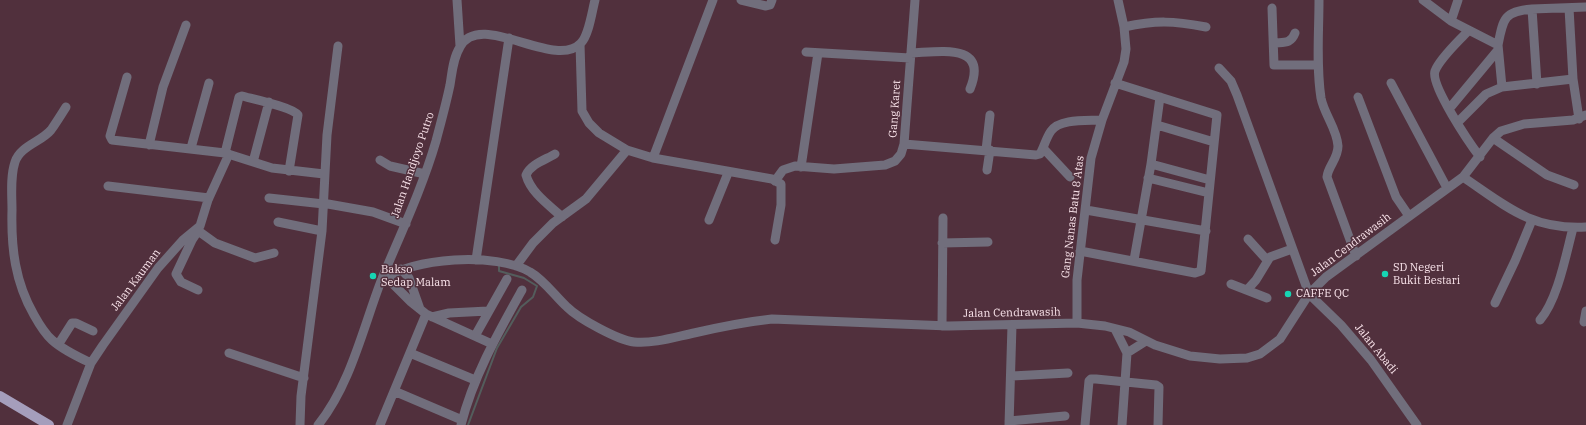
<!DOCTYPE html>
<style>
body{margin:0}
canvas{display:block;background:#51303d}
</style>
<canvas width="1586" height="425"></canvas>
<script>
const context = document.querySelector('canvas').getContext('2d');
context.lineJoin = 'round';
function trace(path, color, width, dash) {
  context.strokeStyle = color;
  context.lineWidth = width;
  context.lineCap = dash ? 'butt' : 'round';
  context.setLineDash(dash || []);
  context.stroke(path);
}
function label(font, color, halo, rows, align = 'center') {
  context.font = font + ' "IBM Plex Serif",serif';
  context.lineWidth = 3;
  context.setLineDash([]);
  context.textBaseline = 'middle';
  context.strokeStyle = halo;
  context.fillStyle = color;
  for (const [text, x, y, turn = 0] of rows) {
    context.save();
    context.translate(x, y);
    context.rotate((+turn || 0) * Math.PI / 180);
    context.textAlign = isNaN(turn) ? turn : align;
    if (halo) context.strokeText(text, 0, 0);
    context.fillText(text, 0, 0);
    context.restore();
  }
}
const stream = new Path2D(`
 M468,425L497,348L521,307L533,297L537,286L524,278L499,271V265`);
const minor = new Path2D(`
 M457,0L460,46
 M741,0L766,6L770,5L772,0
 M1319,0C1319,32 1316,66 1321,98C1324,114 1337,129 1338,146C1338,159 1328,166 1327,177L1356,256
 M1423,0L1451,21L1498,45L1502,87
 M1272,8L1274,65H1318
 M1569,8L1573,79
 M1451,21L1458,0
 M1124,27C1157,20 1173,21 1206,27
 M1468,31C1459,41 1440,58 1435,71C1430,85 1470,144 1480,157
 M1274,43C1284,42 1291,44 1295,33
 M580,44L582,111L589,123L599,133L627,150L653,158L772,179L781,184V205L775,240
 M1498,45C1503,19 1504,11 1532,9
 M806,52L910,58
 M911,53C939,52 989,42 970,89
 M1219,68L1231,81L1237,95L1309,294L1341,325L1371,360L1417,425
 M127,77L110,136L112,140L225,153L272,168L324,174
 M1391,83L1447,188
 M1537,84L1532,9L1586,7
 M1358,97L1396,197L1409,216
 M66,107C61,115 56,123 51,130C41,142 20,146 15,162C10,177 12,195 12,210C11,248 15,282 34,315C39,324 44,333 52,340C63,350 78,357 91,363
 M1449,109L1498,50
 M1457,123L1486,94L1502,87L1573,79L1579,119
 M1157,125L1214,142
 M1493,138L1547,175L1574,185
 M904,144L1036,155L1040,154C1044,147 1046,138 1051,131C1060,118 1088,121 1102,120
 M149,145L163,87L186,25
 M191,148L209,83
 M1043,148L1070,177
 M986,150L990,115
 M225,153L239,97L242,96C253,99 292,107 298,115L289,171
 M555,154C545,160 531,164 526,175C531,193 549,205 562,217
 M653,158L713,0
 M380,160L390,166L425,174
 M253,162L269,102
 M1151,164L1210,180
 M801,167L818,53
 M987,170L990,150
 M1463,177C1506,206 1531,230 1586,227
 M1148,178L1209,193
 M775,181L783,170L795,166L834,169L885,165L895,161L901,154L904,144L915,0
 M108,186L209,198
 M269,198L324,204
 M328,204L373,212L406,224
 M1086,210L1206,231
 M709,220L728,173
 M278,222L322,231
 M197,230L215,243L255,258L274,253
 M1248,239L1267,260
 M942,243L988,242
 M1080,251L1195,273L1201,271L1217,115L1115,83
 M476,260L509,38
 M1134,260L1151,164L1160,97
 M516,266L533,243L553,223L586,199L627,150
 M401,269L409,278L420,309
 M386,277L411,302L426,314L492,344
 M381,281C411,257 497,252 530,272C544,280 555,296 567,307C579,319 618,340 634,342C653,344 675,337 694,333C720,327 745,322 772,319L949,326L1077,323L1105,326L1129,332L1155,345L1190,356L1220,359L1247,358L1260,354L1280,339L1309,294L1326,277L1463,177L1493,138L1501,131L1524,124L1573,120L1586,115
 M1231,284L1267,298
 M198,290L181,282L176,274L192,240L198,231
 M1247,290L1256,280L1270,257L1292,249
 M1495,303L1515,261L1532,220
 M432,317L449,313L488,311
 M1540,320C1558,299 1566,254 1573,228
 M1584,322L1586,311
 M1077,323V280L1091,158L1102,120L1124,62L1126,49L1124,27L1118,0
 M942,326L943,218
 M1115,329L1127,353L1122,425
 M475,336L507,279
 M58,345L72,323H76L93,331
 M229,353L304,378
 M410,353L475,380
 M1127,353L1146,341
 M1012,376L1068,373
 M394,391L462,420
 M1009,421L1065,416
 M67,425L91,363L103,345L158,268L183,240L200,226L208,200L229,154
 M300,425L301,396L322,231L327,135L338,46
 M318,425C350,386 363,328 381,281C400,235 422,189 436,141C441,122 446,104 450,85C452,73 453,58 460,47C480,9 555,71 581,43C589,35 592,11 595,0
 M380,425L426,314
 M461,425C473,377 498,333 522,290
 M1009,425L1012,325
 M1085,425L1089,381L1091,379H1096L1156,385L1159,387L1158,425`);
const major = new Path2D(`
 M0,396L49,425`);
const markers = [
 [1385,274,4,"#16d5b3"],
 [373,276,4,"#16d5b3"],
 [1288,294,4,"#16d5b3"]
];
const streetNames = [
 ["Gang Karet",895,109,-86],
 ["Jalan Handjoyo Putro",413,165,-71],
 ["Gang Nanas Batu 8 Atas",1073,217,-83],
 ["Jalan Cendrawasih",1351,245,-37],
 ["Jalan Kauman",136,280,-53],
 ["Jalan Cendrawasih",1012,313,-1],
 ["Jalan Abadi",1376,349,51]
];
const poiNames = [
 ["SD Negeri",1393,268],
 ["Bukit Bestari",1393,281],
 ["Bakso",381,270],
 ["Sedap Malam",381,283],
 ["CAFFE QC",1296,294]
];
trace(stream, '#535d5c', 2);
trace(minor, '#716e7c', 9);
trace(major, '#a59ebc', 10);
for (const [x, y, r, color] of markers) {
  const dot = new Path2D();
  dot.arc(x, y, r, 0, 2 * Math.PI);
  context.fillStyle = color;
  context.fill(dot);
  trace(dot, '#51303d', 1.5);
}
label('11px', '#fbe5ec', '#51303d', streetNames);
label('11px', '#fbe5ec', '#51303d', poiNames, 'left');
</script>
